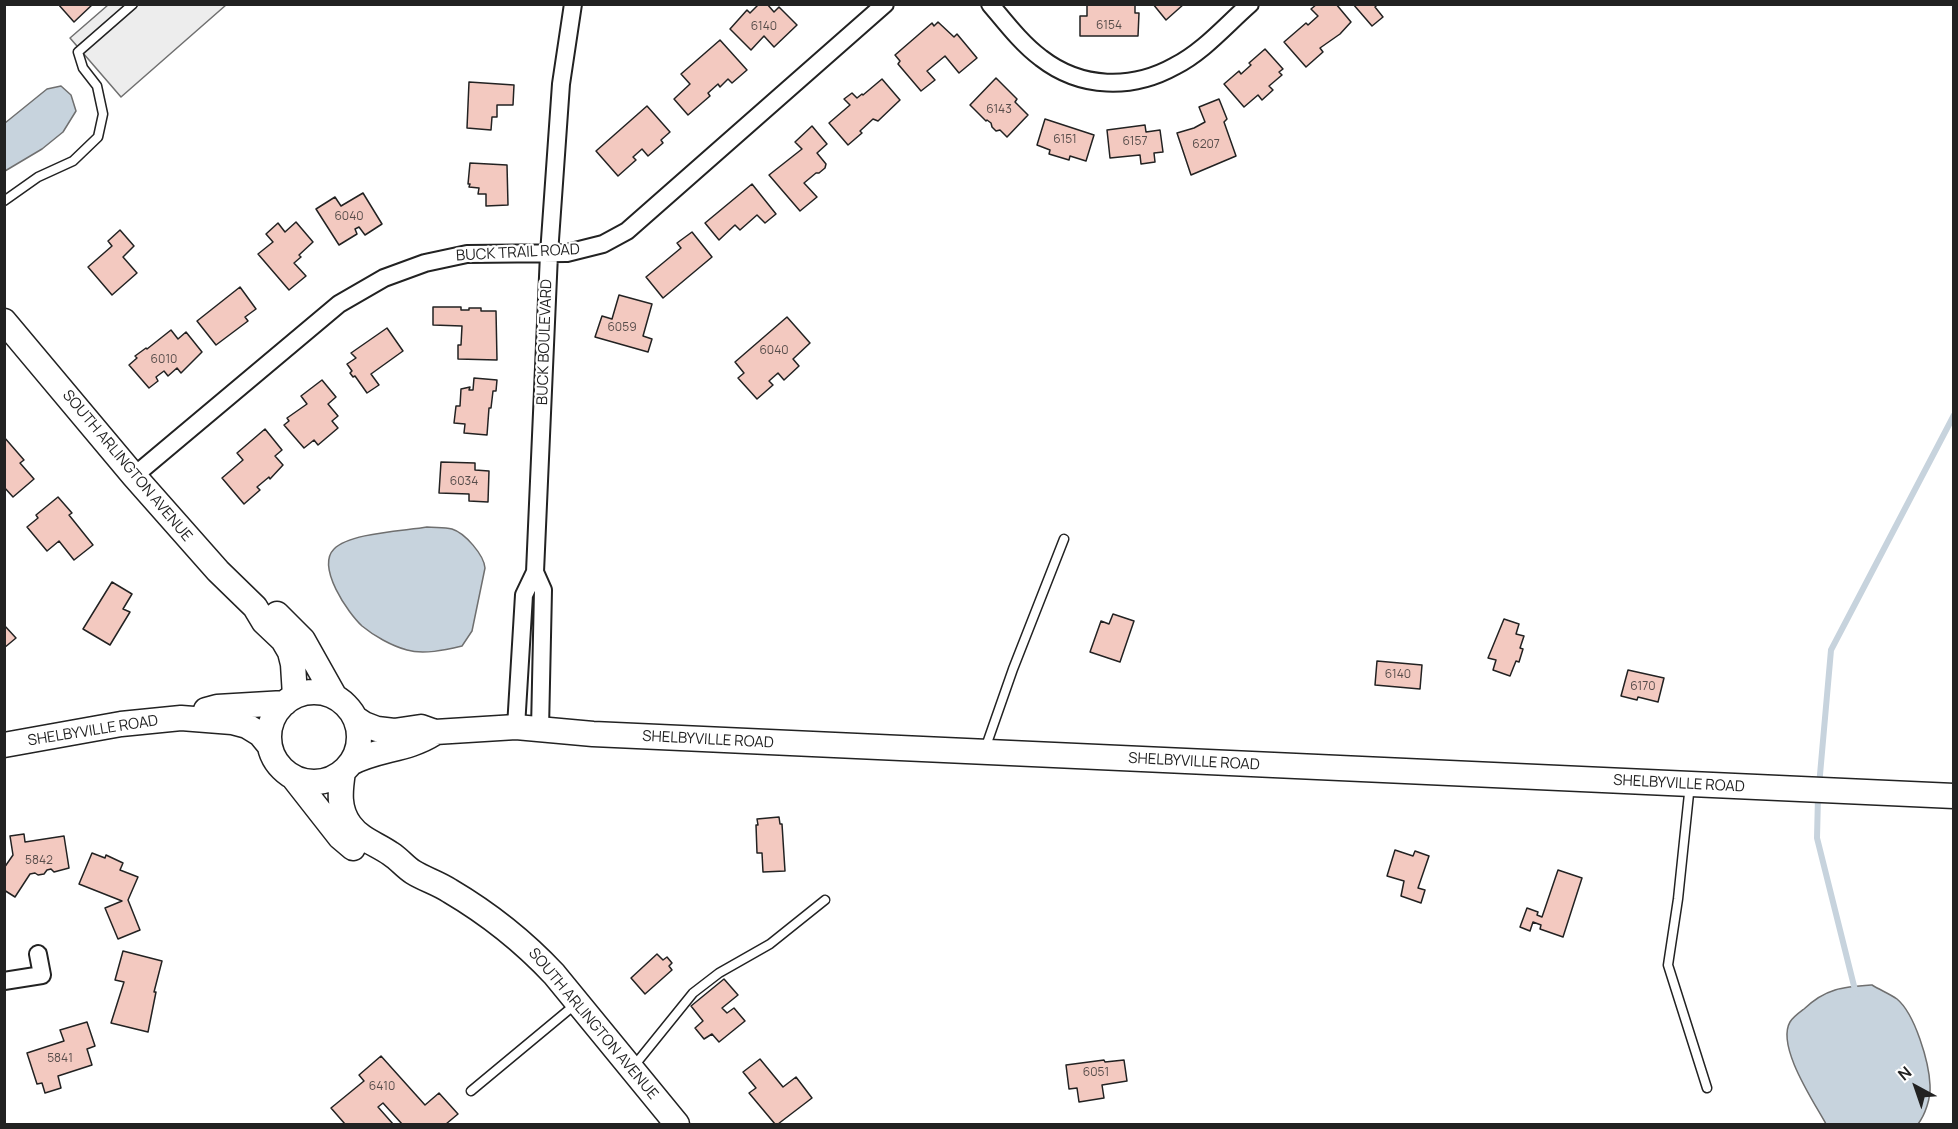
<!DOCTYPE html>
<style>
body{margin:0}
#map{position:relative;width:1958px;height:1129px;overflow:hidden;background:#fff;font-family:Manrope,sans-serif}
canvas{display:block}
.frame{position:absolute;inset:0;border:6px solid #222;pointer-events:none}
.north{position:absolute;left:1886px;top:1057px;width:60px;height:60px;-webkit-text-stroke:4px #fff;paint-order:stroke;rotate:320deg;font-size:16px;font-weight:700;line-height:24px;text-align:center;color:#222}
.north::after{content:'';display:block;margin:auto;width:21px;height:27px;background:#222;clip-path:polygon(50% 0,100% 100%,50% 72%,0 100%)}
</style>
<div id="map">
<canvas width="1958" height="1129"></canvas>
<div class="frame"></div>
<div class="north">N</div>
</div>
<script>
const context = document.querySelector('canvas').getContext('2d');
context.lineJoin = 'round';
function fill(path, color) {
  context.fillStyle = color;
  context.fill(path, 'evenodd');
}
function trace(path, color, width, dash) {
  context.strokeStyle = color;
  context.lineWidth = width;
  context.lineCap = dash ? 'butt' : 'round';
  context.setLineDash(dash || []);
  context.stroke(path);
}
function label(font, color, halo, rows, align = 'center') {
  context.font = font + ' Manrope,sans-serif';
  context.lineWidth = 4.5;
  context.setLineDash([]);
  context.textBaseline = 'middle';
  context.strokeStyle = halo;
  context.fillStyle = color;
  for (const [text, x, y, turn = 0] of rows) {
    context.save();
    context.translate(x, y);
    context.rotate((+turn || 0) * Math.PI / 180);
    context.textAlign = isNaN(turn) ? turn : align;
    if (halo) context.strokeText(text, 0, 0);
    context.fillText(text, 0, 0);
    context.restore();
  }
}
const parking = new Path2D(`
 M108,5H226L121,97L70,38Z`);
const water = new Path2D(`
 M61,86L71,95L76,111L63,132L42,149L5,171V123L47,89Z
 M427,527C435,528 444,527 452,529C465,533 484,555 485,568L472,631L462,646C445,650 423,655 407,650C392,646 374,636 362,626C348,613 316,567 334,549C349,533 404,531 427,527Z
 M1872,985C1880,990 1890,994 1897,999C1915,1014 1929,1062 1930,1085C1931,1098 1925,1115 1918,1124H1826C1814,1102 1776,1046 1790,1022C1793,1017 1800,1012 1804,1009C1826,988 1843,987 1872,985Z`);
const stream = new Path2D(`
 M1819,786L1831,650L1954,415
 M1818,796L1817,838L1856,994`);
const building = new Path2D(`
 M58,4H93L74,22Z
 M759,4H767L774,12L779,7L797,25L774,47L764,36L751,50L730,29L747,10L750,13Z
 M1087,4H1135V13H1139L1138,36H1080V16H1087Z
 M1153,4H1184L1166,20Z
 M1317,4H1336L1351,22L1340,34L1320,48L1323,52L1306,67L1284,42L1306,23L1308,25L1318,16L1311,9Z
 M1353,4H1378L1375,7L1383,17L1372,26Z
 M938,22L954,37L957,34L977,58L959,73L945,56L927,71L935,80L921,91L898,64L900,61L895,55L932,23L934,26Z
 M720,40L747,70L732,83L728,79L720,87L718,84L708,93L710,96L688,115L674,99L690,84L681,74Z
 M1265,49L1283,69L1279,72L1282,75L1269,86L1273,90L1262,100L1258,95L1244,107L1224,84L1239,71L1241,74L1251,65L1249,63Z
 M996,78L1017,99L1015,102L1028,115L1007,137L1000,130L996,131L992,127L991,123L987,120L986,121L970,105Z
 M882,79L900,100L878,121L873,119L860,131L862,133L848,145L829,123L850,105L844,99L852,93L857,98L862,94L863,95Z
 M469,82L514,85L513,105H497V117H492L491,130L467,128Z
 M1219,99L1227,119L1224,122L1236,156L1191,175L1177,133L1194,128L1205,122L1199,107Z
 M647,106L670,132L661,140L663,143L648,156L642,149L633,157L636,160L618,176L596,151Z
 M1045,119L1094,135L1086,161L1070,156L1069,160L1049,154L1050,150L1037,145Z
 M1145,125L1146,132L1160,130L1163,152L1154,153L1155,162L1141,164L1140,155L1110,158L1107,130Z
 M812,126L827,144L817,153L826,164L825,168L819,173H816L804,183L817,197L800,211L769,175L802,149L795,142Z
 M470,163L507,165L508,205L486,206V194H478L479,188L469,187L470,184H468Z
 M752,184L776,214L765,223L757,215L740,230L735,225L719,240L705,223Z
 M363,193L382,224L365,235L359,227L355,229L357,234L339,245L316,209L335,197L341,206Z
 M296,222L313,242L299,255L301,257L294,263L306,276L289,290L258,254L273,242L266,234L278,223L285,232Z
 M120,230L134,246L123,257L137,273L112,295L88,267L112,246L108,241Z
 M692,232L712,257L663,298L646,277L681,248L677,243Z
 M240,287L256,309L245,317L248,321L216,345L197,321Z
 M619,295L652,304L643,336L652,339L648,352L595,337L602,316L612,319Z
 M433,307H461V310H469V308H481V311H496L497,360L458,359V345H461L462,326L433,325Z
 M787,317L810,343L793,359L799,366L784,380L778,373L769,381L773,385L757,399L738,378L744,373L735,362Z
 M387,328L403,351L371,374L379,385L367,393L355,376L353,377L350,373L352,371L347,364L356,358L351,353Z
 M171,330L178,339L186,332L202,352L181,373L177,368L168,376L164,371L156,377L158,381L149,388L129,365L137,358L135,356L146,348L147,349Z
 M474,378L497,380L496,391H493L491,408H489L487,435L464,433L465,424L454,423L456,406H460L461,389L470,387L469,390H473Z
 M322,380L336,397L328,404L338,416L332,421L338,428L318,445L314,440L304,448L284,425L289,421L287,418L307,404L301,396Z
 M265,429L282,450L275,456L283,465L270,479L269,477L257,487L260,490L244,504L222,478L243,460L237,453Z
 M4,437L24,460L20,463L34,479L13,497L4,487Z
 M441,462L475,463V470L489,471L488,502L469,501V494L439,493Z
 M58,497L72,513L69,515L93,545L74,560L59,541L47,551L27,527L38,518L36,515Z
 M112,582L132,594L123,609L130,612L110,645L83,629Z
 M1113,614L1134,621L1120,662L1090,652L1101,621L1109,624Z
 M1504,619L1519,624L1516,634L1524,636L1520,648L1523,649L1519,662L1516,661L1510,676L1493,670L1496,660L1488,658Z
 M4,625L16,638L4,648Z
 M1377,661L1422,665L1420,689L1375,685Z
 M1628,670L1664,678L1658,702L1638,697L1637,700L1621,696Z
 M779,817L780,824H782L785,871L763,872L762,853H757L756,825H758L757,819Z
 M24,834L25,842L64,836L69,868L54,872L51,869L47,870L44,874L38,875L35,873L30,874L15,897L4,890V868L13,855L10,836Z
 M1395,850L1413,856L1415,851L1429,856L1418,888L1425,890L1421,903L1401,896L1404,881L1387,876Z
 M92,853L105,858L106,855L123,863L120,870L138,877L128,900L140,930L118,939L105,908L122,901L79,884Z
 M1558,870L1582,878L1563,937L1540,929L1541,925L1533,922L1530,931L1520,927L1527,908L1538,912L1537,915L1542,917Z
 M123,951L162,961L154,992H156L148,1032L111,1023L124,982L115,980Z
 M657,954L663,960L667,957L672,963L669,966L672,970L645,994L631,978Z
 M724,979L738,995L722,1008L727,1013L734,1008L745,1021L719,1042L712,1034L704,1039L695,1028L703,1021L691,1006Z
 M87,1022L95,1046L87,1049L92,1065L58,1076L61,1088L45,1093L42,1083L37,1084L27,1053L64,1041L60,1030Z
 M381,1056L425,1105L439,1093L458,1114L446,1124H402L383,1103L378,1107L393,1124H345L331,1108L364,1081L359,1075Z
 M760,1059L783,1087L796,1077L812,1098L778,1124H775L749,1093L756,1088L743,1072Z
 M1104,1060L1105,1062L1124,1060L1127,1081L1102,1085L1104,1098L1079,1102L1077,1088L1069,1089L1066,1065Z`);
const lane = new Path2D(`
 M4,201L38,177L73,161L98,137L103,114L97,86L83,68L78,52L133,4
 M985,749L1013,669L1064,539
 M1690,784L1678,899L1668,965L1707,1088
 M634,1066L693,993L719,973L770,944L825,900
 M471,1091L577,1003`);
const street = new Path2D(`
 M990,4C1006,23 1022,44 1041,58C1081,89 1132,90 1175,66C1203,52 1226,25 1250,4
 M134,476L339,304L384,278L425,263L467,254L567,253L603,244L627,231L885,4
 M535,572L549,254L561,84L573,4
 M516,727L524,595L535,572L543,590L540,729
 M4,981L42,975L38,954`);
const secondary = new Path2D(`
 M4,321L134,476L218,571L255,607L264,622L283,640L290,652L293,664L295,696
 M277,614L303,640L335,697
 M269 737a45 45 0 1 1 90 0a45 45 0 1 1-90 0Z
 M206,710L217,707L285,703
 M355,718L364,724L377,729L394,731L421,727L435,732L516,727L593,734L1954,796
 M4,745L121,724L181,718L232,722L247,726L260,734L269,745
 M351,763C377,749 408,750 433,734
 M343,772C340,791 338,809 350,825C361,840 377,844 391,854C399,859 405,867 413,872C424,879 438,883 450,891C489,914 523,941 554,974L677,1124
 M293,777L340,837L353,848`);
const numberNames = [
 ["6154",1109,26],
 ["6140",764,27],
 ["6143",999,110],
 ["6151",1065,140],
 ["6157",1135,142],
 ["6207",1206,145],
 ["6040",349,217],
 ["6059",622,328],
 ["6040",774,351],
 ["6010",164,360],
 ["6034",464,482],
 ["6140",1398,675],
 ["6170",1643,687],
 ["5842",39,861],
 ["5841",60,1059],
 ["6051",1096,1073],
 ["6410",382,1087]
];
const streetNames = [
 ["BUCK TRAIL ROAD",518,253,-3],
 ["BUCK BOULEVARD",545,342,-88],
 ["SOUTH ARLINGTON AVENUE",127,466,50],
 ["SHELBYVILLE ROAD",93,731,-9],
 ["SHELBYVILLE ROAD",708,740,3],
 ["SHELBYVILLE ROAD",1194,762,3],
 ["SHELBYVILLE ROAD",1679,784,3],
 ["SOUTH ARLINGTON AVENUE",593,1024,50]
];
fill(parking, '#ededed');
trace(parking, '#6f6f6f', 1.5);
fill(water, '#c7d3dd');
trace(water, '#6f6f6f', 1.5);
trace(stream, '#c7d3dd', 6);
fill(building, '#f3c9c0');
trace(building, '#222', 1.5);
trace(lane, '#222', 11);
trace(street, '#222', 20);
trace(secondary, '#222', 27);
trace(lane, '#fff', 8);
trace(street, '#fff', 16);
trace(secondary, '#fff', 24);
label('12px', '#564c4a', null, numberNames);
label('15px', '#222', '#fff', streetNames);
</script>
